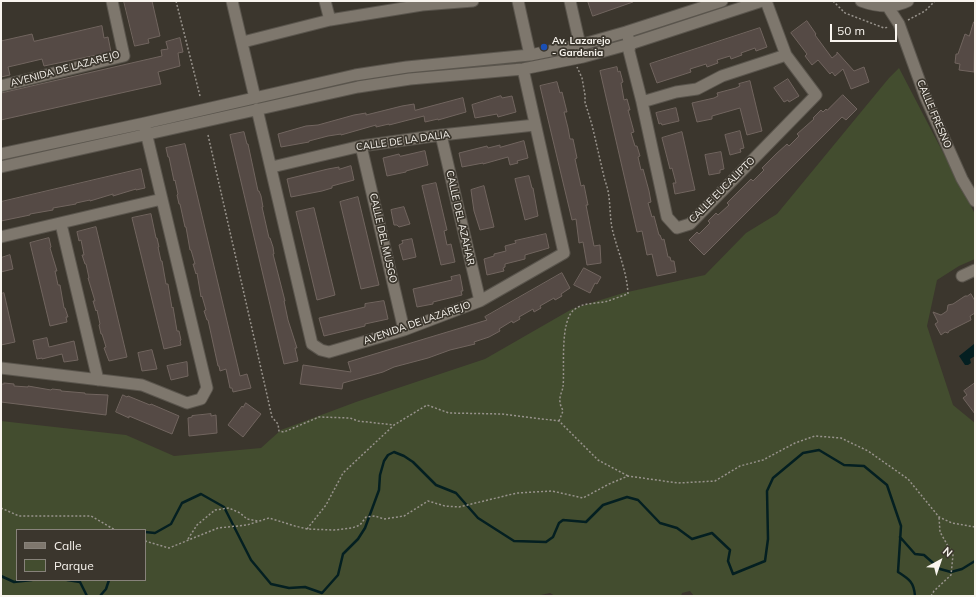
<!DOCTYPE html>
<style>
body{margin:0}
#map{position:relative;width:976px;height:597px;overflow:hidden;background:#3b362d;font-family:Mulish,sans-serif}
canvas{display:block}
.frame{position:absolute;inset:0;border:2px solid #f8f4ee;pointer-events:none}
.legend{position:absolute;left:16px;top:529px;width:130px;height:52px;box-sizing:border-box;background:#3b362d;border:1px solid #87827a;margin:0;padding:5px 7px;list-style:none;font-size:12px;color:#f8f4ee}
.legend li{display:flex;align-items:center;gap:8px;height:20px}
.legend b{width:20px;border:1px solid #87827a}
.north{position:absolute;left:920px;top:541px;width:40px;height:40px;-webkit-text-stroke:3px #3b362d;paint-order:stroke;rotate:40deg;font-size:11px;font-weight:700;line-height:16px;text-align:center;color:#f8f4ee}
.north::after{content:'';display:block;margin:auto;width:14px;height:18px;background:#f8f4ee;clip-path:polygon(50% 0,100% 100%,50% 72%,0 100%)}
.scale{position:absolute;left:830px;top:24px;width:67px;height:18px;box-sizing:border-box;border:2px solid #f8f4ee;border-top:0;padding-left:5px;font-size:12px;line-height:14px;white-space:nowrap;color:#f8f4ee;-webkit-text-stroke:3px #3b362d;paint-order:stroke}
</style>
<div id="map">
<canvas width="976" height="597"></canvas>
<div class="frame"></div>
<ul class="legend">
<li><b style="height:5px;background:#7e776d"></b>Calle</li>
<li><b style="height:11px;background:#434d2f"></b>Parque</li>
</ul>
<div class="north">N</div>
<div class="scale">50 m</div>
</div>
<script>
const context = document.querySelector('canvas').getContext('2d');
context.lineJoin = 'round';
function fill(path, color) {
  context.fillStyle = color;
  context.fill(path, 'evenodd');
}
function trace(path, color, width, dash) {
  context.strokeStyle = color;
  context.lineWidth = width;
  context.lineCap = dash ? 'butt' : 'round';
  context.setLineDash(dash || []);
  context.stroke(path);
}
function label(font, color, halo, rows, align = 'center') {
  context.font = font + ' Mulish,sans-serif';
  context.lineWidth = 3.5;
  context.setLineDash([]);
  context.textBaseline = 'middle';
  context.strokeStyle = halo;
  context.fillStyle = color;
  for (const [text, x, y, turn = 0] of rows) {
    context.save();
    context.translate(x, y);
    context.rotate((+turn || 0) * Math.PI / 180);
    context.textAlign = isNaN(turn) ? turn : align;
    if (halo) context.strokeText(text, 0, 0);
    context.fillText(text, 0, 0);
    context.restore();
  }
}
const green = new Path2D(`
 M899,68L975,214V259L959,266L937,280L927,326L953,405L975,423V596H694L690,591L682,593L681,596H555L550,593L536,596H1V421L126,435L174,456L261,448L281,430L356,402L485,359L572,309L623,293L705,275L746,233L777,214L889,78ZM17,530H145V580H17Z`);
const water = new Path2D(`
 M974,344L975,356L970,359L971,363L968,365H965L959,356Z`);
const stream = new Path2D(`
 M145,532L155,533L171,524L182,503L201,494L224,507L251,560L271,584L289,588L305,587L322,593L338,575L343,554L358,539L365,528L379,490L380,475L384,461L388,455L394,452L404,456L413,462L436,485L456,493L478,518L514,541L546,542L553,537L559,523L563,520L586,522L603,505L627,497L638,500L660,523L677,528L692,539L712,533L730,550L728,561L733,574L765,561L768,539L767,491L773,478L803,453L819,450L844,465L864,466L887,485L901,526L898,572C909,579 914,582 915,596
 M900,537L915,554L924,555L940,569L951,572L962,569L975,561
 M1,576L14,582L32,580
 M67,580L80,582L87,596
 M100,596L106,589L109,580`);
const building = new Path2D(`
 M124,1H152L160,36L148,39L149,43L135,46Z
 M588,1H633V2L593,16Z
 M807,21L816,34L815,35L832,58L837,54V52L854,71L864,67L869,82L851,89L843,69L835,76L832,72L830,74L818,60L812,65L805,56L807,54L791,33Z
 M974,22H975L974,72L959,70L960,64L955,63L956,54H958L965,34L969,36Z
 M102,26L104,38L108,37L111,52L44,66L42,59L21,64L8,67L10,75L1,77V41L32,34L34,41Z
 M760,28L767,47L756,51L755,48L741,53L742,55L731,59L730,56L717,60L718,63L707,67L706,64L690,69L691,72L657,83L650,64Z
 M180,38L183,52L178,53L180,66L158,72L161,84L1,120V93L162,56L161,50L168,49L166,42Z
 M617,67L618,72L620,71L623,82L621,83L624,100L627,99L630,110H628L634,132L631,133L635,146H637L640,156L638,157L641,170L643,169L649,191L651,202L648,203L652,217L654,216L659,235H660L662,240L664,239L668,257H670L671,261H674L676,272L657,276L652,254L647,255L642,231L637,232L600,71Z
 M788,79L799,96L789,102L788,100L784,102L774,88Z
 M750,81L762,131L747,135L740,108L712,116V119L697,122L692,103L714,98L718,96L717,93L736,88L740,86L739,84Z
 M557,82L560,93L562,92L567,112H564L568,128L570,139H573L577,158L575,159L581,186L584,185L588,205H586L594,246L600,245L601,263L587,265L583,242L579,243L576,219L572,220L540,86Z
 M843,95L857,109L846,120L842,117L704,255L689,240L697,232L699,234L710,223L708,221L716,213L718,215L729,205L727,203L751,179L753,181L764,170L762,168L776,154L787,144L789,146L799,136L797,134L814,119L813,118L821,110L823,112L826,109L827,110Z
 M501,96L502,98L512,96L516,112L498,117L497,114L475,118L472,105Z
 M463,98L466,112L438,120V119L425,122L424,116L389,125V124L376,127V125L341,135V134L328,136L309,141V142L281,147L278,134L306,126L318,125L354,115L366,113V115L402,106L414,104L415,110Z
 M676,108L679,121L662,125L661,123L659,124L656,113Z
 M740,131L744,148L740,149L741,152L730,155L725,135Z
 M244,132L247,144H248L258,191H259L261,196L263,207H262L269,238H270L273,247L274,254H273L285,301H284L288,320L297,348H295L298,361L284,364L230,135Z
 M682,132L695,190L675,194L673,183H676L672,168L670,169L662,138Z
 M524,141L528,158L517,161L518,163L510,165L508,157L483,164V163L462,167L459,153L487,146L488,148L500,145V147Z
 M185,144L240,376L247,374L251,388L233,392L232,388H230L226,369L220,371L219,366H218L208,320H207L204,311L206,310L202,296L201,297L197,273L196,274L193,264H195L191,250H190L186,227H185L180,204H179L177,195L178,194L175,180L174,181L169,157H168L166,148Z
 M425,151L428,165L406,171V172L387,176L383,158L399,154L400,156Z
 M721,152L724,169L720,170V173L709,175L705,155Z
 M351,166L354,180L332,186V188L322,191L291,197L287,179L328,169L339,167V169Z
 M141,169L145,188L136,190V189L113,196V194L90,201V200L76,203V204L53,208V210L30,214V215L1,221V202Z
 M529,176L532,188H533L538,216L525,220L515,179Z
 M436,183L447,230L444,231L447,245L451,244L455,262L441,265L422,186Z
 M484,186L494,227L480,230L474,211L471,190Z
 M358,197L379,285L361,289L340,202Z
 M404,207L410,224L399,227L397,225H394L391,210Z
 M314,208L335,295L317,300L296,212Z
 M151,214L156,238H157L159,247H158L161,261H162L166,284H168L172,308L173,307L177,331H179L181,340L180,341L181,345L164,349L132,218Z
 M96,227L127,357L109,361L104,348L106,347L102,334H101L99,325L100,324L97,310L96,311L93,301H95L88,278H89L86,264H85L82,255H84L81,240L79,241L77,232Z
 M546,234L549,248L525,255V259L505,264V267L503,268L504,271L487,275L484,259L494,256V254L506,251L505,246L516,243L515,241Z
 M49,238L51,247L50,248L57,271H55L58,285H60L64,308H65L68,317H66L67,322L50,326L30,243Z
 M412,239L416,257L403,260L399,245L403,243L402,241Z
 M10,255L13,269L1,272V258Z
 M584,268L601,277L597,284L595,283L590,293L574,285Z
 M562,273L570,288L561,294L562,296L555,300L554,298L540,306L541,308L534,312L533,309L519,317L520,319L513,323L512,321L499,329L500,331L489,337L474,342L475,344L450,350L428,358L394,367L383,372L343,383L342,389L300,384L303,365L351,372L348,362L487,320L485,317Z
 M460,275L463,291H461L462,295L433,302V304L417,307L413,289L452,280L451,277Z
 M4,293L15,342L1,345V294Z
 M971,294L975,301V313L970,316L971,320L949,331L948,333L945,332L941,335L935,324L938,322L933,312L941,315L947,311L948,305L953,304L965,296H967Z
 M384,301L388,319L365,324V326L324,336L319,318L365,307V304Z
 M47,338L49,347L74,341L78,360L64,362L62,354L42,359V358L37,359L33,341Z
 M152,350L157,369L142,371L138,353Z
 M187,362L188,376L171,380L167,366Z
 M4,383L14,384V386L28,387V386L51,390L52,389L61,390V391L85,393V394L108,395L106,415L1,402V384H4Z
 M975,383V414L963,398L967,395L964,391Z
 M123,395L127,397L128,396L150,405L151,404L179,416L172,434L129,416V418L116,412Z
 M246,403L261,414L243,437L228,425L242,406L243,407Z
 M211,414V416L216,415L217,433L189,436L188,418L192,417V416Z`);
const path = new Path2D(`
 M176,1L200,96
 M833,1L845,13L884,28L889,27
 M908,20L925,11L935,1
 M208,135L272,417L278,424L279,431L284,432L319,417L350,418L358,421L394,425
 M559,421L563,411C562,408 560,405 560,402C559,397 562,392 563,387C565,369 559,320 575,309C584,302 597,304 608,301C614,299 621,296 628,294C627,271 617,250 612,228C609,212 611,195 605,181L592,125L585,102V95L582,78L577,67
 M1,508L19,516H91L115,530
 M307,529L326,505L343,473L394,425L427,405L449,413L502,414L559,421L598,460L628,476
 M188,539L197,525L215,510L229,508L240,513L247,519L258,521
 M145,541L169,548L218,528L247,525L269,518L295,526L307,529L334,530L352,528L360,525L366,517L375,516L384,519L404,516L428,501L445,506L459,507L517,493L552,491L583,498L609,484L628,476L678,483L715,481L740,466L763,460L795,443L815,436L841,438L868,451L908,479L939,517L952,523L975,527
 M931,596L934,591L951,575L953,555L940,532L939,517`);
const minor = new Path2D(`
 M232,1L255,98
 M325,1L330,20
 M518,1L530,55
 M570,1L580,45
 M861,1C877,7 892,9 908,1
 M888,7L899,24L925,96L962,179L975,201
 M628,37L630,44L629,51L642,102L667,217L677,228L690,224L816,95L786,55L766,1
 M243,42L330,20L422,5L473,1
 M1,86L124,56L112,1
 M642,102L676,92L697,89L722,76L786,55
 M257,109L312,344L321,350L329,352L404,330L480,301L564,253L523,69
 M441,135L480,301
 M361,146L404,330
 M1,154L145,123L355,75L407,67L530,55L580,45L626,32L722,1
 M1,167L358,87L410,79L523,69L583,57L630,44L762,1
 M272,167L361,146L441,135L535,125
 M61,224L98,380
 M1,237L162,199
 M962,276L975,270
 M1,368L142,385L187,403L201,399L207,388L145,128`);
const markers = [
 [544,47,4,"#1a4fb4"]
];
const poiNames = [
 ["Av. Lazarejo",552,41],
 ["- Gardenia",552,53]
];
const streetNames = [
 ["AVENIDA DE LAZAREJO",65,69,-15],
 ["CALLE FRESNO",934,114,67],
 ["CALLE DE LA DALIA",403,141,-8],
 ["CALLE EUCALIPTO",722,190,-45],
 ["CALLE DEL AZAHAR",460,218,77],
 ["CALLE DEL MUSGO",383,238,77],
 ["AVENIDA DE LAZAREJO",417,323,-19]
];
fill(green, '#434d2f');
fill(water, '#041f21');
trace(stream, '#041f21', 2.5);
fill(building, '#554a45');
trace(building, '#71655f', 1);
trace(minor, '#5a554d', 13);
trace(path, '#98938c', 1.5, [2, 2]);
trace(minor, '#7e776d', 11);
for (const [x, y, r, color] of markers) {
  const dot = new Path2D();
  dot.arc(x, y, r, 0, 2 * Math.PI);
  context.fillStyle = color;
  context.fill(dot);
  trace(dot, '#3b362d', 1.5);
}
label('bold 10px', '#f8f4ee', '#3b362d', poiNames, 'left');
label('10px', '#f8f4ee', '#3b362d', streetNames);
</script>
